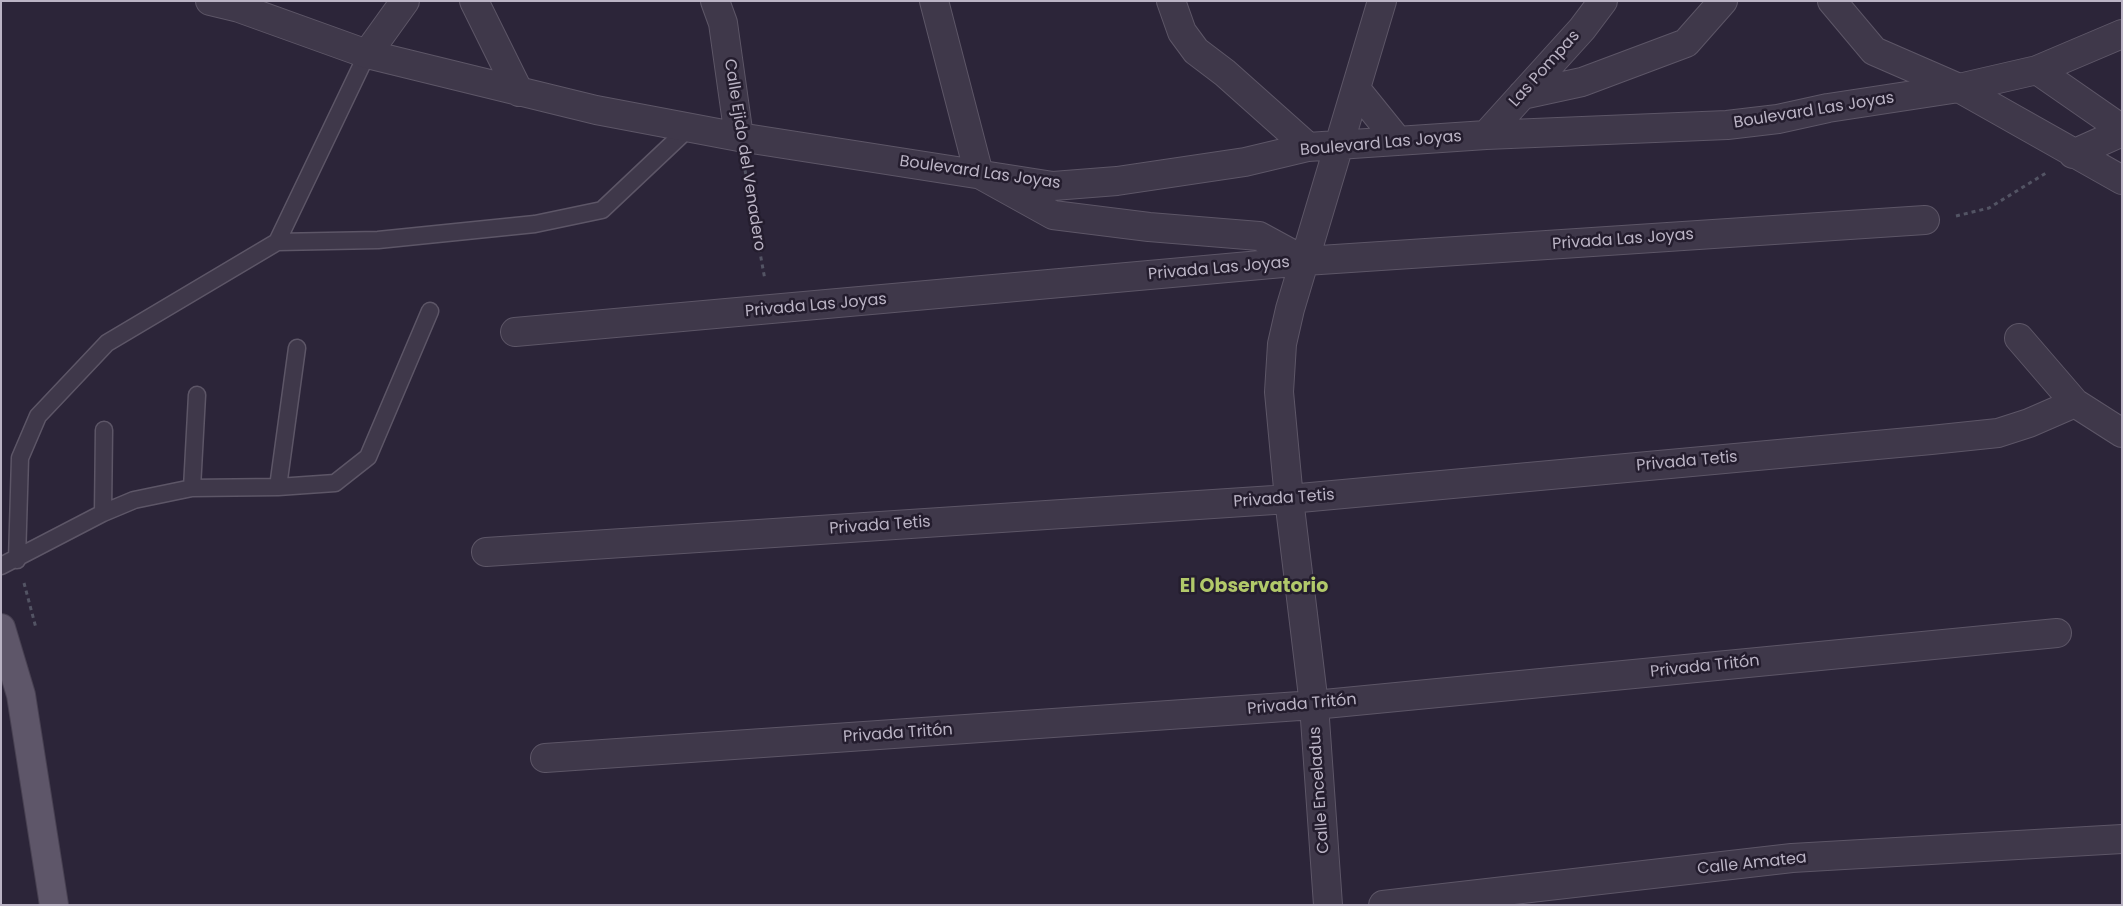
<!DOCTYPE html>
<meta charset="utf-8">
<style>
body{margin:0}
#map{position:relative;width:2123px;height:906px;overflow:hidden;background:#2c2539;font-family:Poppins,sans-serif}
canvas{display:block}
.frame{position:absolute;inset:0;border:2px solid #bbb4c5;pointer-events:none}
</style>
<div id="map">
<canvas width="2123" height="906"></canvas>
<div class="frame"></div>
</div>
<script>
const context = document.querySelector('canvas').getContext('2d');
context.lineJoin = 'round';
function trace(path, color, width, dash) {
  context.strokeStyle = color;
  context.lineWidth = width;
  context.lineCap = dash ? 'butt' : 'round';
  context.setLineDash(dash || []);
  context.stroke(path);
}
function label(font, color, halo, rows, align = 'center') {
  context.font = font + ' Poppins,sans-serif';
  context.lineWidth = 5;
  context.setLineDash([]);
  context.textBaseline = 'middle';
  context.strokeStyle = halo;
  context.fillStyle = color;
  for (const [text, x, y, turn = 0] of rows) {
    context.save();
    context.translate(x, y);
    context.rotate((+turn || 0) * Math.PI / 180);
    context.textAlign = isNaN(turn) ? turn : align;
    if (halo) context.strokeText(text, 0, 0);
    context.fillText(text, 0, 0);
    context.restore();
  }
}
const path = new Path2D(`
 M745,170L765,280
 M1956,216L1989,208L2046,173
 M24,583L36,628`);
const lane = new Path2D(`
 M277,242L378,240L535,224L602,210L690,127
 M278,487L297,348
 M192,488L197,395
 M103,513L134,500L192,488L278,487L335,483L368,457L430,311
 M17,560L20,458L38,416L107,343L277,242L367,54
 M1,566L103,513L104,430`);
const street = new Path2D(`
 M210,1L239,8L367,54L596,110L739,137L1053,186L1117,181L1245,162L1308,147L1486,135L1727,125L1778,119L1828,108L1959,88L2037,70L2122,34
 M474,1L519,92
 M715,1L723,23L739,137
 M934,1L979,174L1053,215L1149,227L1259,236L1305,261
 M1171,1L1182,32L1196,51L1225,73L1308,147
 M1832,1L1874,51L1959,88L2122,180
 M367,54L405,1
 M2037,70L2122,129
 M1356,89L1398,141
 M1522,95L1582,82L1686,43L1723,1
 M1486,135L1582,29L1603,1
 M2073,154L2122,132
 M515,332L1305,261L1925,220
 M2019,338L2075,403L2122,433
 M486,552L1289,499L1931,440L1998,433L2029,423L2075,403
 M545,758L1314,705L2057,633
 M1328,905L1314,705L1289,499L1279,392L1282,344L1290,309L1382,1
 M1383,905L1792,858L2122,839`);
const primary = new Path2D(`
 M1,628L21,695L54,905`);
const streetNames = [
 ["Las Pompas",1545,69,-48],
 ["Boulevard Las Joyas",1814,111,-9],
 ["Boulevard Las Joyas",1381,144,-5],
 ["Calle Ejido del Venadero",744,155,81],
 ["Boulevard Las Joyas",980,173,8],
 ["Privada Las Joyas",1623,240,-4],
 ["Privada Las Joyas",1219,269,-5],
 ["Privada Las Joyas",816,306,-5],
 ["Privada Tetis",1687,462,-5],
 ["Privada Tetis",1284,499,-4],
 ["Privada Tetis",880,526,-4],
 ["Privada Tritón",1705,667,-6],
 ["Privada Tritón",1302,705,-5],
 ["Privada Tritón",898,734,-4],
 ["Calle Enceladus",1320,790,-94],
 ["Calle Amatea",1752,864,-6]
];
const quarterNames = [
 ["El Observatorio",1254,587]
];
trace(lane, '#5d5667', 19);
trace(street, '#5d5667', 30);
trace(primary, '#484152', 30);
trace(path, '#535464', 3, [4, 4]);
trace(lane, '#3f384a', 16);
trace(street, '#3f384a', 28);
trace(primary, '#5e5669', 28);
label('16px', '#bbb4c5', '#241d2e', streetNames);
label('bold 19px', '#b2c96a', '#241d2e', quarterNames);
</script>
